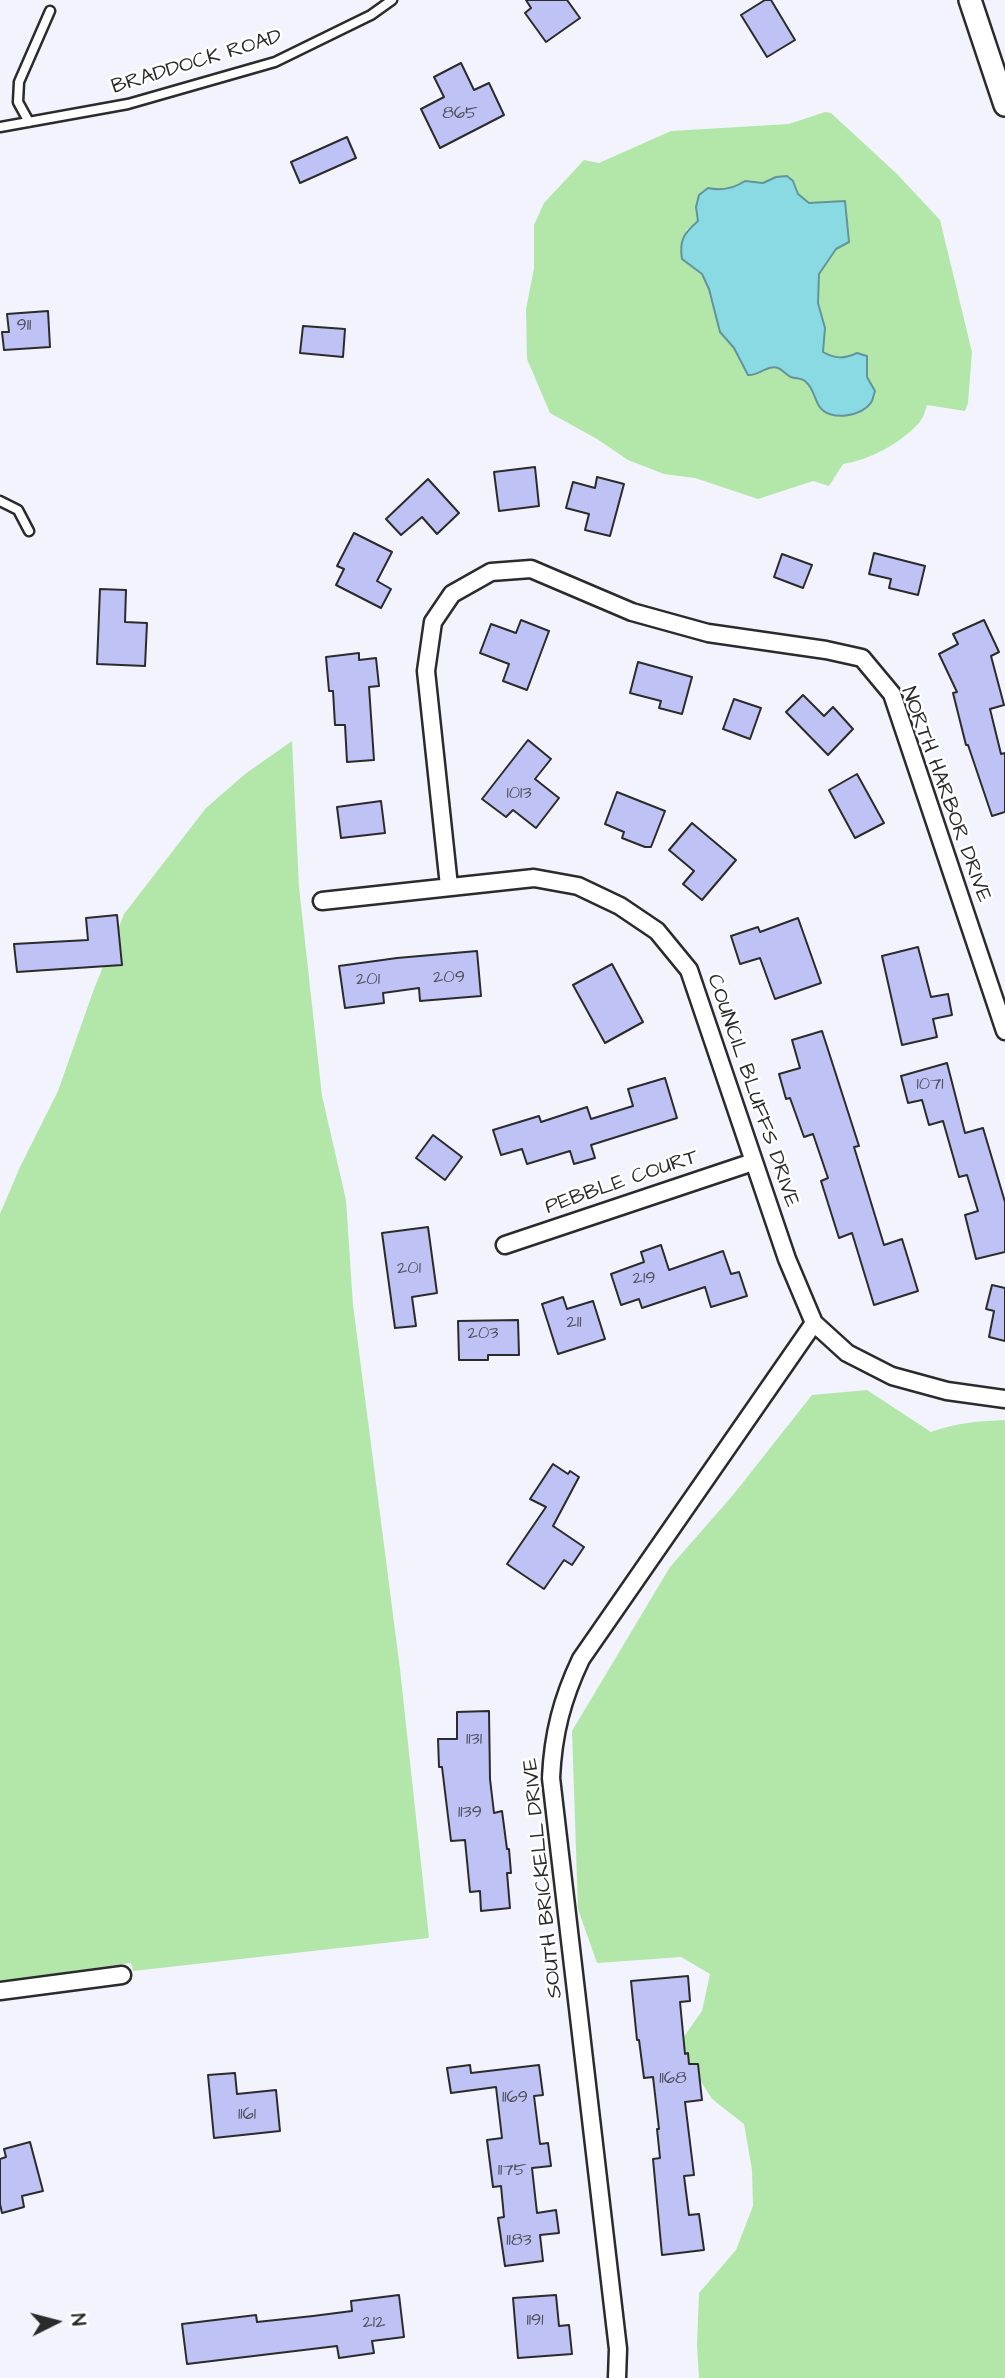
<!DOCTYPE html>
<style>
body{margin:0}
#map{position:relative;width:1005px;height:2378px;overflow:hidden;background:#f2f3fd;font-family:"Architects Daughter",sans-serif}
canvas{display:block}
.north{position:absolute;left:21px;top:2287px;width:70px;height:70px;-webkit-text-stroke:5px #fff;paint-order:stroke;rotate:84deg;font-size:19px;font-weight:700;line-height:28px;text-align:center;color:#2b2b2b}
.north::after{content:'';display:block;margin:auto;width:24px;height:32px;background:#2b2b2b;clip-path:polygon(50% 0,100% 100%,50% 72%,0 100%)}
</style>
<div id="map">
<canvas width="1005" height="2378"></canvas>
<div class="north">N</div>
</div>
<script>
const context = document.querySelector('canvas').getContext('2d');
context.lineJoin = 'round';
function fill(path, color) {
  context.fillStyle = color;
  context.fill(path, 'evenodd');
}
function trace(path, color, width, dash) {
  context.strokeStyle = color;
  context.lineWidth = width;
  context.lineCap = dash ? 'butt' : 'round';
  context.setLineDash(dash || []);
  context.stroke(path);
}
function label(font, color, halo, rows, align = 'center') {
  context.font = font + ' "Architects Daughter",sans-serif';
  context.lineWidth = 5;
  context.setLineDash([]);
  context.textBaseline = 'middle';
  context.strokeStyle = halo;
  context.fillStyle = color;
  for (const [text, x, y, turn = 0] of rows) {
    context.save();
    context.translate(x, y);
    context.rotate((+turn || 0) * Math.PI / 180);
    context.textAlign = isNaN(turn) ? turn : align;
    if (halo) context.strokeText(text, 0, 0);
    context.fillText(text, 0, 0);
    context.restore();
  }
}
const green = new Path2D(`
 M825,112L831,113L897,174L940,220L972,352L968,403L965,411L927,405C925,412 922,421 917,425C899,444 869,460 843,464L829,486L813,481L758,499L695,478L664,474L628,460L597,439L550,413L527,359L526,309L534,268V225L544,203L584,160L599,163L671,131L789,124ZM776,177L793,181L798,194L809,203L845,201L849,242L836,249L819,274L818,303L825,328L823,352C835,359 844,359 857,353L867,356V377L874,391L852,414L839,415L827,413L820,408L811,387L803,379L793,378L778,367L769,368L763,372C745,362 747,364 735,348C730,343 723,339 720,332C712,311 715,281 694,269L686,230L698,221L708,188C722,191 733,189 745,181L763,183Z
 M292,741L299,887L322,1096L346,1200L353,1305L400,1669L429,1938L133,1971L131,1963L0,1981V1214L20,1167L58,1091L94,989L124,914L206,808L245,774Z
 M867,1390L931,1432C955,1423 980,1421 1005,1420V2378H699L697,2345L699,2293L736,2250L753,2206L752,2170L744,2124L712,2099L678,2045L702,2011L710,1974L681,1957L597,1963L578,1909L572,1731L670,1567L733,1495L812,1395Z`);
const water = new Path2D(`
 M787,176L793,181L798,194L809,203L845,201L849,242L836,249L819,274L818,303L825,328L823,352C835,359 844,359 857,353L867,356V377L875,391C874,394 873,398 872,401C863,417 829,422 819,406C814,398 814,389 806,382C802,378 797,379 791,377C786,375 783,370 778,368C769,364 758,376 748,375L734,348L720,332L709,289L702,274L682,259C679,240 684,233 698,221L696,207L699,195L708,188C722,191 733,189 745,181L763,183L776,177Z`);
const building = new Path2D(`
 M526,0H567L580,18L546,42L525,13L531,8Z
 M765,0H771L795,40L767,57L741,15Z
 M461,63L474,90L489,83L504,115L440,148L421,109L444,97L434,77Z
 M347,137L356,158L300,183L291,162Z
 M48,311L50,347L4,350L2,332H9L7,314Z
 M303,326L345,329L343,357L300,353Z
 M535,467L539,506L499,511L494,472Z
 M597,477L624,484L610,536L585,530L589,514L566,508L573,482L595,488Z
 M428,479L459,513L437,534L422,517L401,535L386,519Z
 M354,533L392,552L377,581L391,589L381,608L336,585L344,569L337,566Z
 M874,553L925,566L918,595L889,588L891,579L869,574Z
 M782,554L812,565L803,588L774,577Z
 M100,589L126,590L125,622L147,623L145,666L97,664Z
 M521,620L549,631L527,690L503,681L509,664L480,653L491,624L516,633Z
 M984,620L999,652L991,656L1004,705L990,709L1001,754L1005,753V812L992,816L968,745H966L953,693L957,692L939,654L958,644L953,634Z
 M359,653V660L376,658L379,686L369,687L374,760L347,762L345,725H335L333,691H329L326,657Z
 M638,662L692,677L682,714L659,708L661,701L630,693Z
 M803,695L824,716L833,707L853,729L828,755L786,712Z
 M734,699L761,708L750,739L723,729Z
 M528,740L551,759L535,779L559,798L536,828L513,810L506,817L482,799Z
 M857,774L884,823L855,838L829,790Z
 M617,792L665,811L651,847H645L622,838L624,832L605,824Z
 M381,801L385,833L341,838L337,807Z
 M692,823L736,860L702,900L683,884L694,871L669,850Z
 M117,915L122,965L17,972L14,944L88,940L86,918Z
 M798,918L821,983L775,999L760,958L740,964L731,936L758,927L760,932Z
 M918,947L931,997L948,994L952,1015L933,1019L937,1037L902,1045L882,956Z
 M477,951L481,996L420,1001L419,988L383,993L384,1003L345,1008L339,966L397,958Z
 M612,964L643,1022L605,1043L573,985Z
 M822,1031L859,1146L854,1147L884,1245L902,1239L918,1291L874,1305L852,1233L839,1238L821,1181L828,1178L813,1134L804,1137L790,1098L786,1099L779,1074L800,1068L792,1040Z
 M947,1063L965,1133L983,1128L1005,1202V1252L976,1259L965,1215L978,1211L967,1175L959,1177L943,1121L929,1125L922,1100L908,1103L901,1076Z
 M665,1078L677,1118L591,1145L595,1158L574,1164L570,1151L527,1164L522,1149L501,1155L493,1130L539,1116L541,1122L587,1107L591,1119L633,1106L628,1089Z
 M433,1135L462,1157L445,1180L416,1158Z
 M428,1227L437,1293L412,1297L416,1326L395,1328L382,1233Z
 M661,1245L669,1270L723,1251L731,1274L739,1272L747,1296L711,1307L705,1287L642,1308L639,1299L621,1305L611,1274L644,1262L641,1252Z
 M992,1285L1005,1288V1341L989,1337L994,1311L986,1309Z
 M563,1297L567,1309L593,1301L605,1339L558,1354L542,1304Z
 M518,1320L519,1355H488V1360H459L458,1321Z
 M553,1464L568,1474L570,1471L579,1477L553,1526L584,1547L572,1565L564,1560L544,1589L507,1564L546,1507L530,1499Z
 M489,1711L490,1779L494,1813L502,1811L507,1849H509L511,1873H507L510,1908L481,1911L480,1891L470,1892L465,1840L451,1841L442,1767H439L438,1739H457V1712Z
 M688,1976L690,2001L680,2002L685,2054L688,2053L689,2064H698L702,2100L685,2102L694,2175L684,2176L689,2215L699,2214L704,2250L662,2255L653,2159L660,2158L657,2129H659L653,2077L644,2078L639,2040H637L631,1981Z
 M470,2065L471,2073L539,2065L543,2095L534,2096L540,2144L548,2143L551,2166L532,2168L537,2213L556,2210L559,2233L540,2235L543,2261L505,2266L498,2218L504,2217L501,2186L493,2187L487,2140L502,2138L496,2087L451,2093L447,2068Z
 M235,2073L237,2094L276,2090L280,2131L214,2138L208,2075Z
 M30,2142L43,2191L22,2196L24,2207L2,2213L0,2204V2159L6,2157L4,2149Z
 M399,2295L404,2337L372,2341L374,2353L339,2358L337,2346L187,2364L182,2324L256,2315L257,2322L313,2316L352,2311L351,2301Z
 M556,2295L559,2326L569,2325L572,2354L518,2358L513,2298Z`);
const lane = new Path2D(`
 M29,122L18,102L19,82L50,11
 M0,127L128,104L275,62L371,15L392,0
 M0,501L18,510L29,531`);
const street = new Path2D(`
 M449,886L426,671L433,622L452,594L491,572L531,569L632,612L708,633L826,650L862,658L892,694L1005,1031
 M322,901L534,878L578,886L620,906L657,931L689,970L787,1259L814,1323L847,1353L892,1376L947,1391L1005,1399
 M505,1245L753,1162
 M0,1991L122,1975
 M617,2378L618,2349L551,1778C553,1734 562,1699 581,1659L814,1323`);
const secondary = new Path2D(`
 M970,0L1005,105`);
const numberNames = [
 ["865",460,114],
 ["911",24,326],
 ["1013",519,794],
 ["209",449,978],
 ["201",368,980],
 ["1071",930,1085],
 ["201",409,1269],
 ["219",644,1279],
 ["211",574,1323],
 ["203",483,1334],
 ["1131",474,1740],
 ["1139",470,1813],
 ["1168",673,2079],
 ["1169",515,2098],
 ["1161",247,2115],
 ["1175",512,2171],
 ["1183",519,2241],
 ["1191",535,2321],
 ["212",374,2323]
];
const streetNames = [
 ["BRADDOCK ROAD",197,63,-17],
 ["NORTH HARBOR DRIVE",945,795,70],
 ["COUNCIL BLUFFS DRIVE",752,1091,71],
 ["PEBBLE COURT",622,1183,-19],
 ["SOUTH BRICKELL DRIVE",544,1878,-96]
];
fill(green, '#b2e7a9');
fill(water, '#89dae3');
trace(water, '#639499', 2);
fill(building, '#bec2f4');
trace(building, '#2b2b2b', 2);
trace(lane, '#2b2b2b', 13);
trace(street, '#2b2b2b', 21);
trace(secondary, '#2b2b2b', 26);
trace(lane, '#fff', 8);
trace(street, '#fff', 16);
trace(secondary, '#fff', 21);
label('18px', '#50515d', null, numberNames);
label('21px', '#2b2b2b', '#fff', streetNames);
</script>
